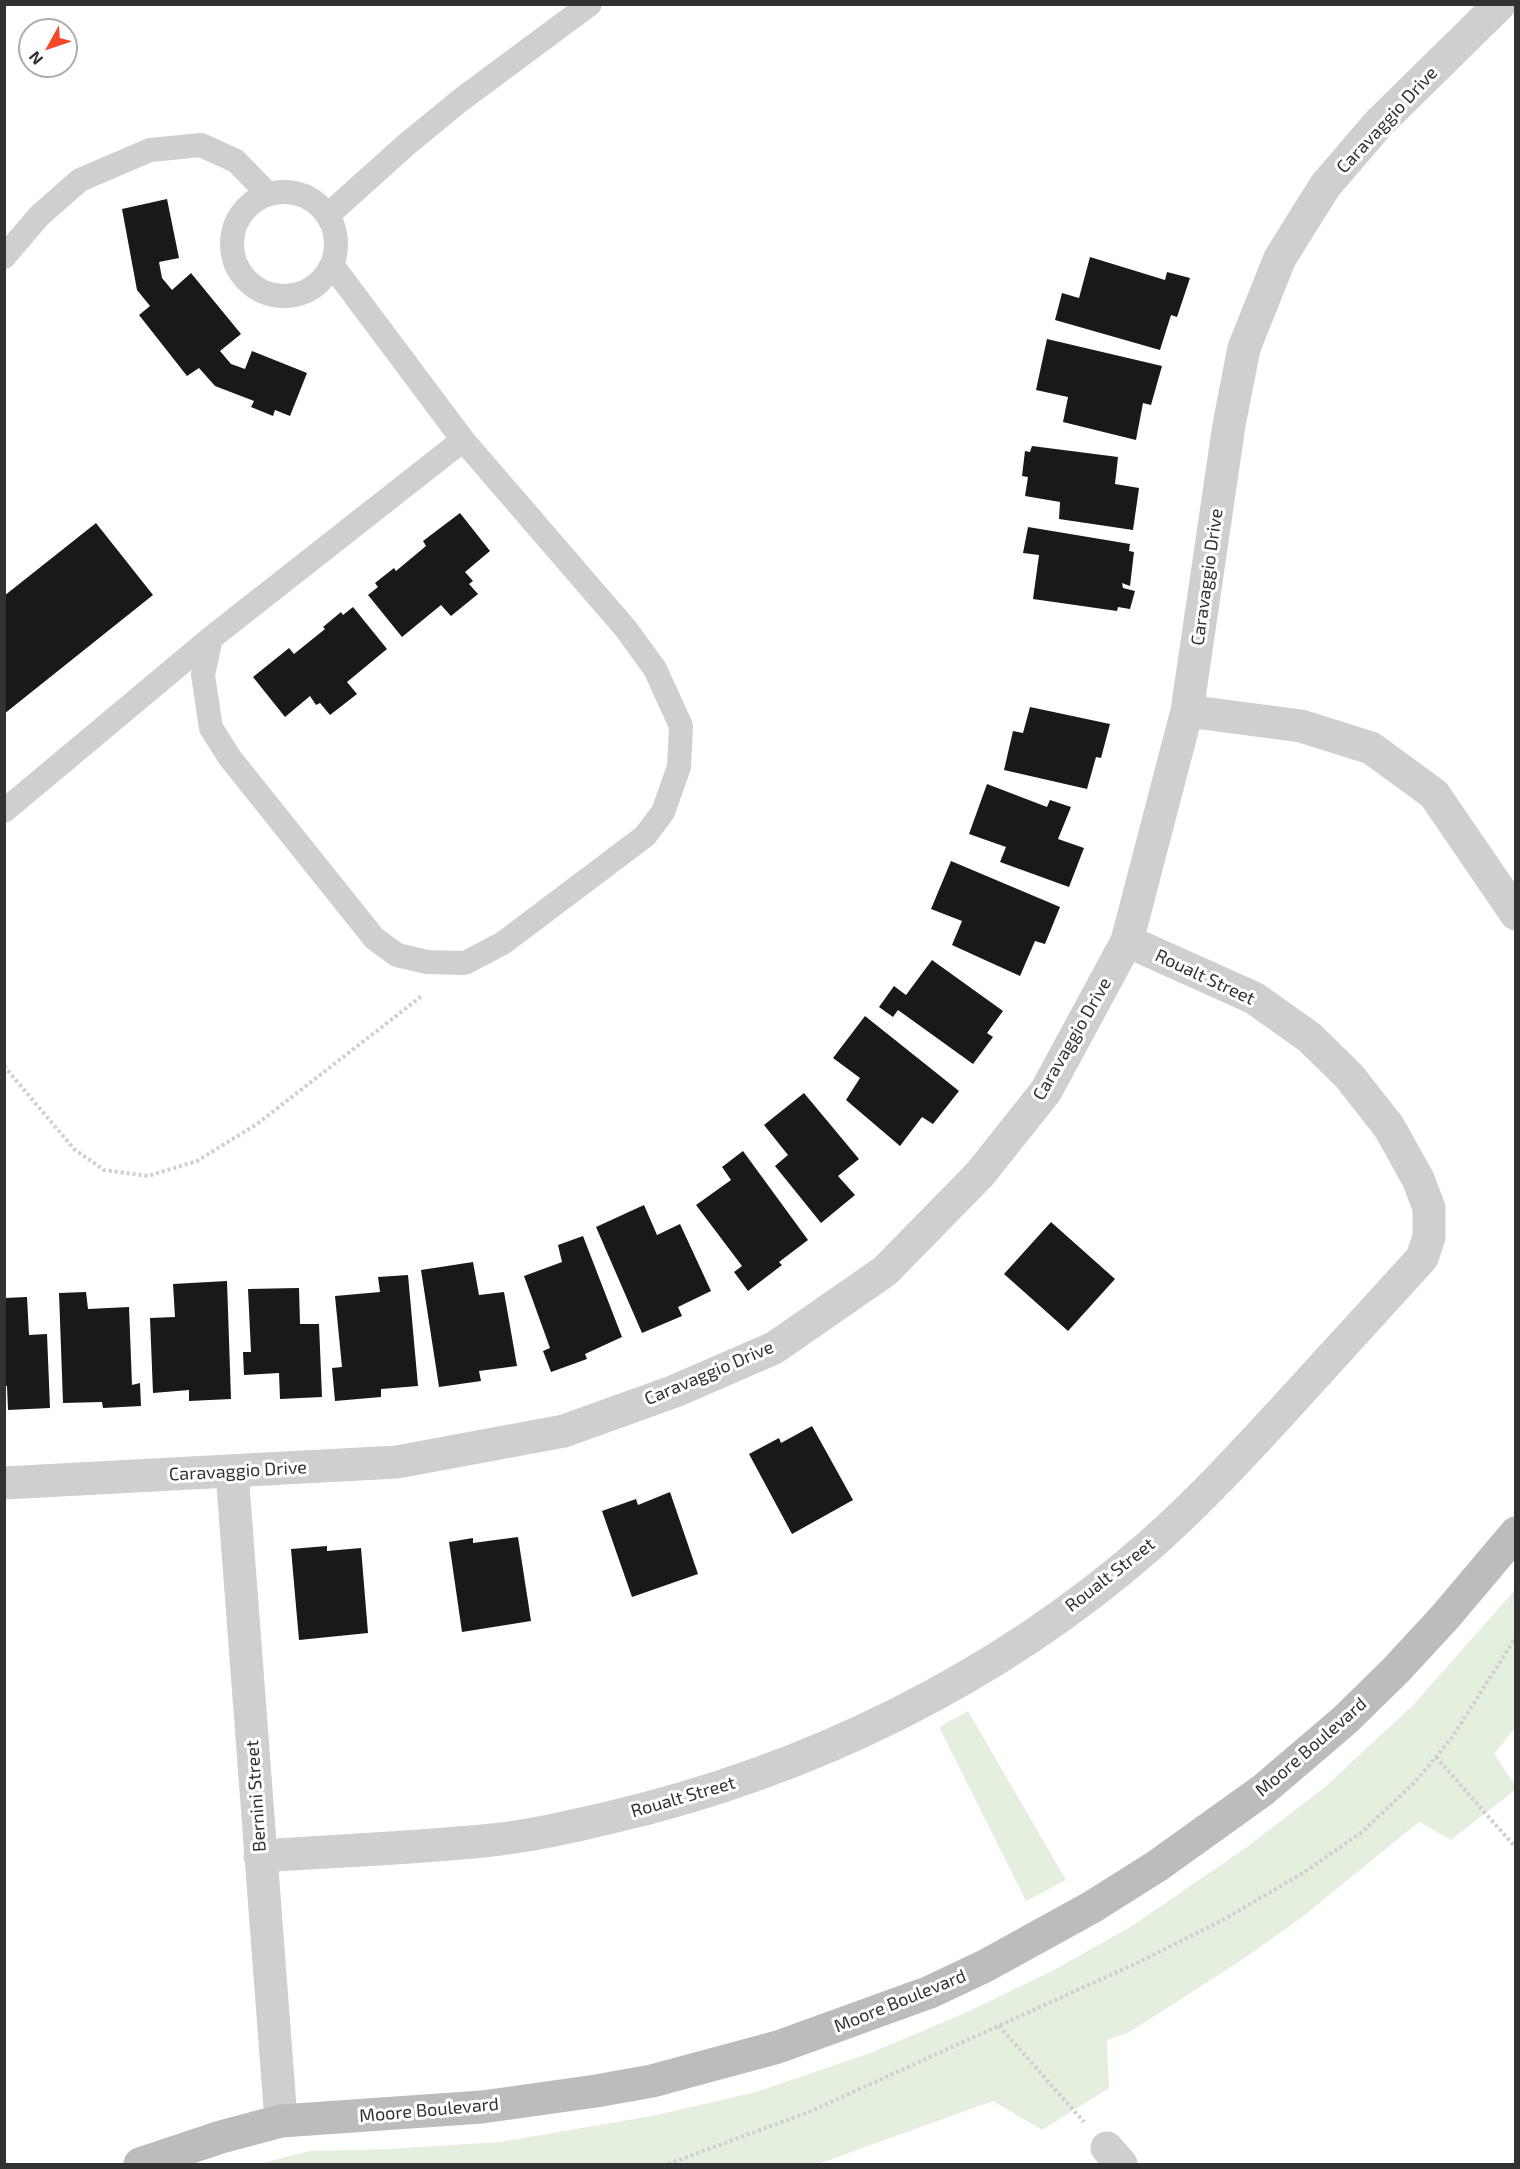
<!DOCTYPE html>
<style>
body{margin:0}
#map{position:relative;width:1520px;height:2169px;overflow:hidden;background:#fff;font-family:"Exo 2",sans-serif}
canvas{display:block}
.frame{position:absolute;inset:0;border:6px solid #323232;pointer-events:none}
.north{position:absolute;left:18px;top:18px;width:60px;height:60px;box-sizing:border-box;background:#fff;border:2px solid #adadad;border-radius:50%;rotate:230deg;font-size:16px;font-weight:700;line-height:24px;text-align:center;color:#323232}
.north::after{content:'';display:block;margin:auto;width:21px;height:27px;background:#f44828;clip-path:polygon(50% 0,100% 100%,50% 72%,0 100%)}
</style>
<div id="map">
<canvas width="1520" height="2169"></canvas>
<div class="frame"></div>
<div class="north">N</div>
</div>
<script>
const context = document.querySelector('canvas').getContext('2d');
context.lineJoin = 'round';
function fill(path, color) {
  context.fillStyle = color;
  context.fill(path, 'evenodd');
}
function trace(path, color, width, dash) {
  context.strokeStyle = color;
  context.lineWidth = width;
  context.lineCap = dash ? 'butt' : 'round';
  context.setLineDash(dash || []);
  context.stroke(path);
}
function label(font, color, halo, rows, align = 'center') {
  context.font = font + ' "Exo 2",sans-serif';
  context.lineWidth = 6;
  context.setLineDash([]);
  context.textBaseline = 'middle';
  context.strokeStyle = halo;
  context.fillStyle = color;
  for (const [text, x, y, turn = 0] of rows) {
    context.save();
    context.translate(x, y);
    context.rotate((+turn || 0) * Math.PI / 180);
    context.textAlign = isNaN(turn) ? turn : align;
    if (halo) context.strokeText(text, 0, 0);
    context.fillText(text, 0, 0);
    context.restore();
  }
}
const green = new Path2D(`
 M1515,1590V1728L1494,1754L1515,1785V1790L1451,1840L1419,1822L1297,1921L1240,1961L1130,2032L1107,2040L1109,2088L1042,2130L993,2101L818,2164H259L309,2151L390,2149L500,2142L652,2116L756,2092L873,2052L967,2012L1054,1970L1132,1926L1247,1847L1325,1787L1413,1705Z
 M968,1711L1066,1880L1026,1901L939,1727Z`);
const building = new Path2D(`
 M167,199L179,258L159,262L162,278L172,290L191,273L241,334L220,351L231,364L245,369L252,351L307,373L290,416L275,410L273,416L251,407L254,401L215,386L199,368L187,376L139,315L150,306L137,290L122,209Z
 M1090,257L1165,280L1167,272L1190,278L1177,317L1171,315L1160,350L1055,320L1062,293L1079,298Z
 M1047,339L1162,366L1151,405L1143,403L1136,440L1063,422L1068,397L1036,390Z
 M1032,446L1118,457L1115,484L1139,488L1133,530L1059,519L1060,502L1025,496L1028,477L1022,476L1025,451L1030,452Z
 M460,513L490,551L465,572L473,581L469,584L478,594L451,616L441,605L402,637L368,595L378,587L375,583L394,568L396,571L426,546L423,541Z
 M96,523L153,595L4,714V596Z
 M1028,527L1130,544L1129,551L1134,552L1130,586L1122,583L1123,588L1135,591L1130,609L1118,607L1117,611L1033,599L1039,555L1023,553Z
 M353,607L387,649L347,682L357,694L330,715L320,703L316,705L310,696L285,717L253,677L289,648L294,654L325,629L323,627L341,612L343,615Z
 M1030,707L1110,724L1101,758L1096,757L1087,789L1004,770L1013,731L1023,733Z
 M987,784L1047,807L1050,800L1071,807L1058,839L1084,848L1069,887L1000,862L1006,847L969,834Z
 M951,861L1060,907L1045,944L1035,941L1020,976L952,945L962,921L931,909Z
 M932,960L1003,1011L987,1033L993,1037L973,1064L898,1010L893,1017L879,1007L894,986L906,995Z
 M865,1016L959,1091L933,1124L922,1117L900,1146L846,1100L860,1078L833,1058Z
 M804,1093L859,1159L838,1176L855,1195L821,1223L775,1166L788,1155L764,1125Z
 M743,1151L808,1240L779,1262L782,1265L748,1291L734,1272L742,1266L696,1205L731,1180L722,1167Z
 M644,1205L657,1235L680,1224L711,1291L678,1307L682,1316L642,1333L596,1227Z
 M1051,1222L1115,1279L1068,1331L1004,1274Z
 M583,1236L622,1337L585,1354L587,1359L551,1372L543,1351L550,1348L524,1276L562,1262L558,1245Z
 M473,1262L479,1295L504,1292L517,1366L479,1371L481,1381L439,1387L421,1270Z
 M408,1275L418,1386L381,1389V1397L335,1401L332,1368L342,1367L335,1296L380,1292L378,1277Z
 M227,1281L231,1399L189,1401V1390L153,1393L150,1318L175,1317L173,1284Z
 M299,1288L300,1324H319L322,1397L280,1399L279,1373L244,1375L243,1352H251L248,1289Z
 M86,1292L88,1309L129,1307L132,1385L140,1383L141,1406L103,1408L102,1402L63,1403L59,1293Z
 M27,1297L29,1335L47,1334L50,1408L8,1410L7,1386H4V1298Z
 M812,1426L853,1500L792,1534L749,1454L779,1438L781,1443Z
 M670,1492L698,1574L632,1597L602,1511L636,1499L638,1505Z
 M518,1537L531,1621L462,1632L449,1542L473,1538V1543Z
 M327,1546V1551L361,1548L368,1633L299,1640L291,1549Z`);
const path = new Path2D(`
 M4,1066L74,1149L104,1170L148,1176L197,1161L257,1124L423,995
 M1436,1757L1516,1848
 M999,2026L1084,2122
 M668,2164L809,2112L1137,1963L1221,1921L1303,1873L1362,1832L1415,1782L1451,1739L1516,1637`);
const lane = new Path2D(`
 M232 244a52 52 0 1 1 104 0a52 52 0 1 1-104 0Z
 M328,215L407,144L462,99L590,4
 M4,257L39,216L80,180L150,150L201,145L236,161L268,194
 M211,638L203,675L211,728L230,758L374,938L397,955L427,962L465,963L503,943L645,836L663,812L679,767L681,726L655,669L626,629L463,440L332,265
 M4,811L211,638L463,440`);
const street = new Path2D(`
 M1187,711L1301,726L1371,748L1434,794L1516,914
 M232,1472L281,2121
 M4,1483L397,1462L564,1431L675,1391L774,1348L885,1271L980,1174L1046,1091L1127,941L1187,711L1229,425L1244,348L1280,258L1325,186L1379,123L1500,4
 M260,1856C337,1851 415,1848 492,1840C532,1836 573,1826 612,1817C809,1771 997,1679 1149,1546C1199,1502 1244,1453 1288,1405C1333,1356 1377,1307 1422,1258L1429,1237V1208L1418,1179L1389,1127L1349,1076L1309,1037L1254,998L1127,941
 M1107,2148L1121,2164`);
const secondary = new Path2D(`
 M140,2164L221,2137L281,2121L482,2107L596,2091L652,2081L778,2047L930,1992L985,1966L1092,1907L1157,1866L1263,1790L1345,1720L1396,1670L1445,1617L1516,1533`);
const streetNames = [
 ["Caravaggio Drive",1387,120,-47],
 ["Caravaggio Drive",1207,577,-82],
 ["Roualt Street",1205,977,25],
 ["Caravaggio Drive",1072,1039,-60],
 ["Caravaggio Drive",709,1373,-23],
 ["Caravaggio Drive",238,1471,-3],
 ["Roualt Street",1110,1575,-38],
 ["Moore Boulevard",1311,1747,-41],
 ["Bernini Street",256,1796,-94],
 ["Roualt Street",683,1797,-16],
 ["Moore Boulevard",900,2001,-22],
 ["Moore Boulevard",429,2110,-5]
];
fill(green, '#e4efdf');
fill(building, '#191919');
trace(path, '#cfcfcf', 4, [3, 3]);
trace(lane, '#cfcfcf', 24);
trace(street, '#cfcfcf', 33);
trace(secondary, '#bcbcbc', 33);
label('18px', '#323232', '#fff', streetNames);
</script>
